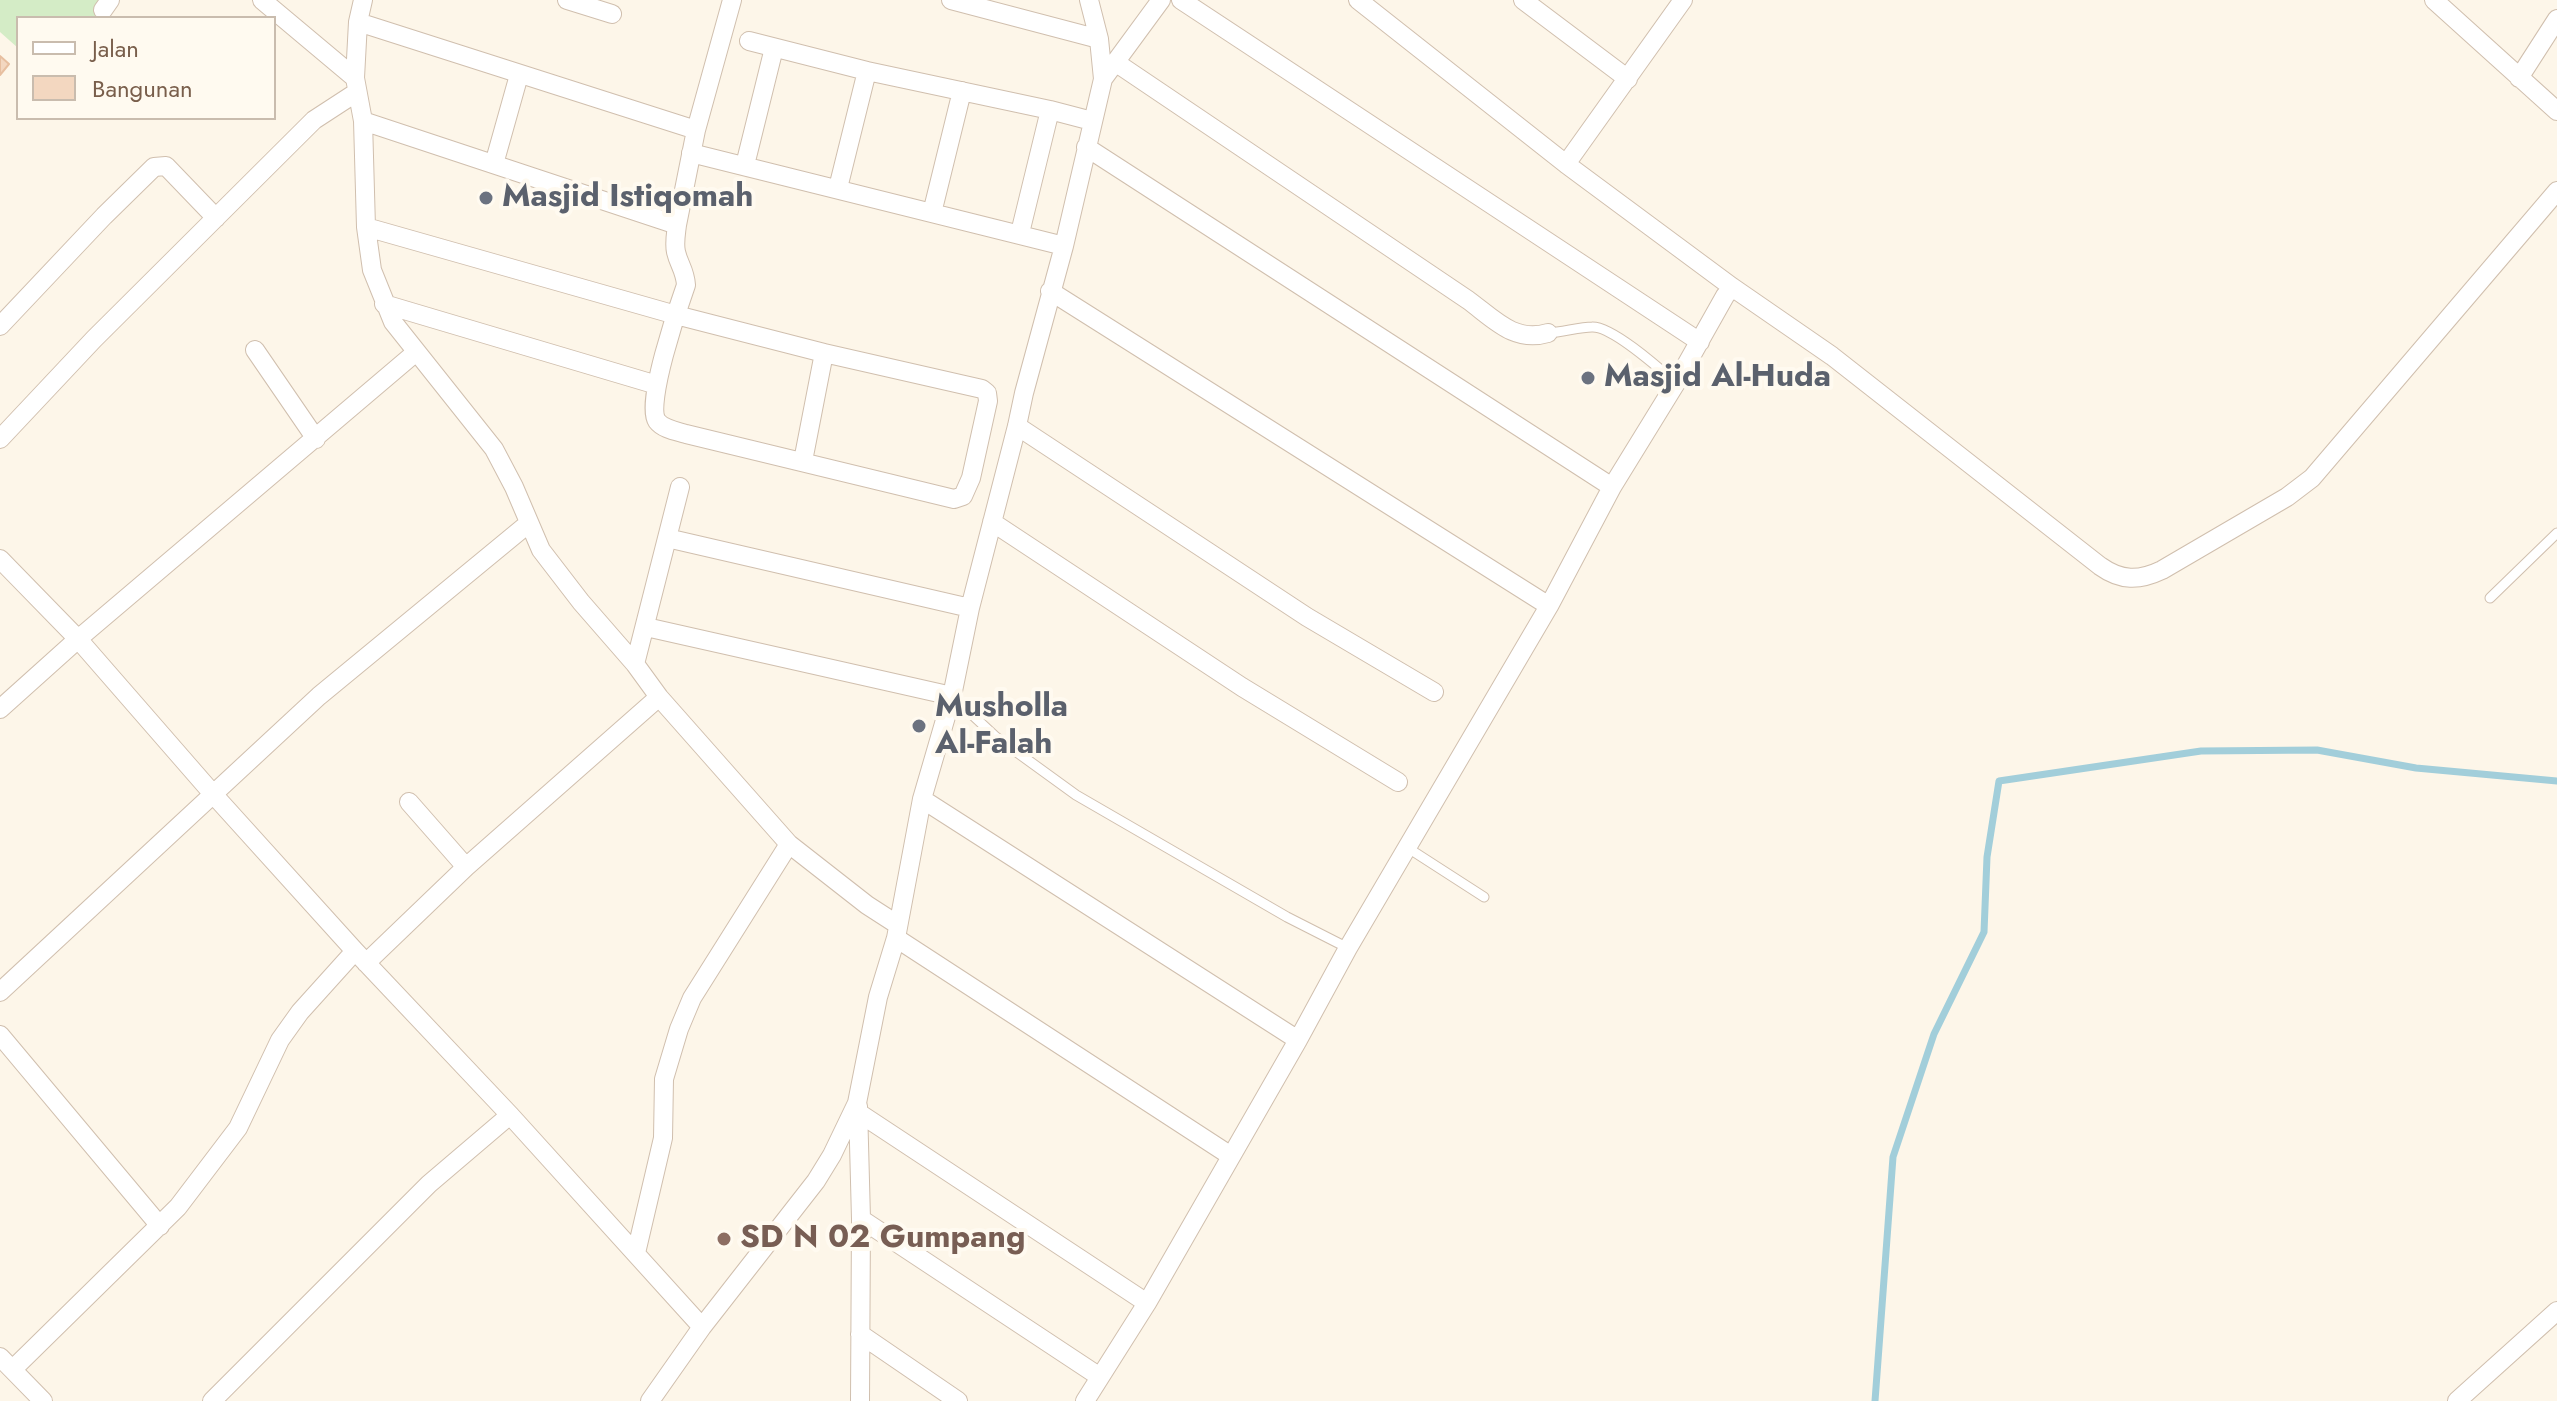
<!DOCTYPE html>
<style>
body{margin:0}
#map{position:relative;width:2557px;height:1401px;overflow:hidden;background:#fdf6e9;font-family:Jost,sans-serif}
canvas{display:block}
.legend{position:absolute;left:16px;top:16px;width:260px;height:104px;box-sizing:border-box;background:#fffaf0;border:2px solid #c9bcae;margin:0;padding:10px 14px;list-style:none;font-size:24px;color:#795e4b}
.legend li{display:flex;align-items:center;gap:16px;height:40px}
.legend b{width:40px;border:2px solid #c9bcae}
</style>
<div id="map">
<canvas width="2557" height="1401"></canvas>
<ul class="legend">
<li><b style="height:10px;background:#fff"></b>Jalan</li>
<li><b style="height:22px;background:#f3d7c0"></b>Bangunan</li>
</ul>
</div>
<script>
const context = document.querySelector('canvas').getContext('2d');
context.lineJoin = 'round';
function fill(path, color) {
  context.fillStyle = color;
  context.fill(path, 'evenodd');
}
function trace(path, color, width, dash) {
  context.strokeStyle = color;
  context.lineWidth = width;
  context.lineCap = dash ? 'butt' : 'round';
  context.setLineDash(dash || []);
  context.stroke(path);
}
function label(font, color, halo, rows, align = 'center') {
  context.font = font + ' Jost,sans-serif';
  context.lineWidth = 8;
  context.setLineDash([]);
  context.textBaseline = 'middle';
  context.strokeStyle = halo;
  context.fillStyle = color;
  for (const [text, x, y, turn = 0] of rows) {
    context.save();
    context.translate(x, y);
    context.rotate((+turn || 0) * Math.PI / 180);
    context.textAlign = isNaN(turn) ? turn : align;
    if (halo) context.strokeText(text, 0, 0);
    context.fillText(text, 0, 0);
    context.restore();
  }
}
const green = new Path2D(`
 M0,0H114L106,18H18V48L0,32Z`);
const stream = new Path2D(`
 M1875,1401L1893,1157L1934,1034L1984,932L1987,857L1999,781L2201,751L2317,750L2416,768L2557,781`);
const building = new Path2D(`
 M0,56L9,64L0,75Z`);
const service = new Path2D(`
 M1548,333C1563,332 1580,327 1592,327C1612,326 1660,369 1676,383
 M2490,598L2557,533
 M952,696L996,737L1076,795L1287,917L1348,948
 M1408,848L1484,897`);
const minor = new Path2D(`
 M262,0L355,78
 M363,0L358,22L355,78L363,121L366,227L372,270L393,322L494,449L514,487L541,550L581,602L635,664L659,697L789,844L867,905L898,925
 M567,0L612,14
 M951,0L1099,39
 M1089,0L1099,39L1103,79
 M1181,0L1700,342
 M1358,0L1566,164L1732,287L1832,356L2100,566C2121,581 2139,581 2162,570L2287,497L2312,478L2557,191
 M1523,0L1628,79
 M2434,0L2557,111
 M103,10L110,0
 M358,22L696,130L732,0
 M749,41L867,71L838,188
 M1115,62L1468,300C1494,319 1514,343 1548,333
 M867,71L1050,110L1092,121
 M2519,78L2557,19
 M363,121L677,225L696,130
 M1086,147L1612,487
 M691,153L1064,246
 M494,164L519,75
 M1566,164L1683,0
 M745,165L774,48
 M932,213L962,91
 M677,225C676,234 674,243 676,252C679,265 685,270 686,285C678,307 645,404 657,421C663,429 676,431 686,434L954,499L963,496L971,478L988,401L987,393L982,389L824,353
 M366,227L676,315L824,353L803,461
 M1020,233L1050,110
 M1050,291L1549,606
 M384,304L657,385
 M0,326L104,216L154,167L166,166L216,218
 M255,350L316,439
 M1017,426L1307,617L1434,692
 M0,439L94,339L314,120L357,92
 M992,522L1242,687L1398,782
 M667,538L970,608
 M0,559L78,639L213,794L355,951L510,1115L702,1327
 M646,627L952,696
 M635,664L680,487
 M0,709L78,639L415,353
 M922,799L1298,1040
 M409,802L466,867
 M896,938L1231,1156
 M366,963L466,867L659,697
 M0,992L319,696L529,523
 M0,1035L160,1226
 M858,1106L861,1219L860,1401
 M859,1113L1147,1303
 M861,1219L1100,1377
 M636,1253L663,1138L664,1079L679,1029L692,998L789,844
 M860,1334L958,1401
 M0,1357L43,1401
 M13,1369L178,1207L238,1128L280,1040L300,1012L355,951
 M212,1401L429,1184L510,1115
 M650,1401L702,1327L816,1181L832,1155L857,1103L878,997L896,938L922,799L952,696L970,608L1017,426L1024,393L1064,246L1103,79L1161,0
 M1085,1401L1147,1303L1298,1040L1348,948L1549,606L1612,487L1676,383L1725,296L1732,287
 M2457,1401L2557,1311`);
const markers = [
 [486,198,8,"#6b7280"],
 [1588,378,8,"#6b7280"],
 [919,726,8,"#6b7280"],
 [724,1239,8,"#8d6e63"]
];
const worshipNames = [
 ["Masjid Istiqomah",502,198],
 ["Masjid Al-Huda",1604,378],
 ["Musholla",935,708],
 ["Al-Falah",935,745]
];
const educationNames = [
 ["SD N 02 Gumpang",740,1239]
];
fill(green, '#d4ecc6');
trace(stream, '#a2ceda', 7);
fill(building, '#f3d7c0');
trace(building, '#e7bfa0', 2);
trace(service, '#d0bfae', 11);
trace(minor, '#d0bfae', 20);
trace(service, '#fff', 9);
trace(minor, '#fff', 18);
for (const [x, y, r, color] of markers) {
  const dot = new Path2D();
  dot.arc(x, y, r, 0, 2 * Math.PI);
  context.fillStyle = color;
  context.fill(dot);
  trace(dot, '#fffaf0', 3);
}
label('bold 32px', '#5b616d', '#fffaf0', worshipNames, 'left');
label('bold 32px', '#785e54', '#fffaf0', educationNames, 'left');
</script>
